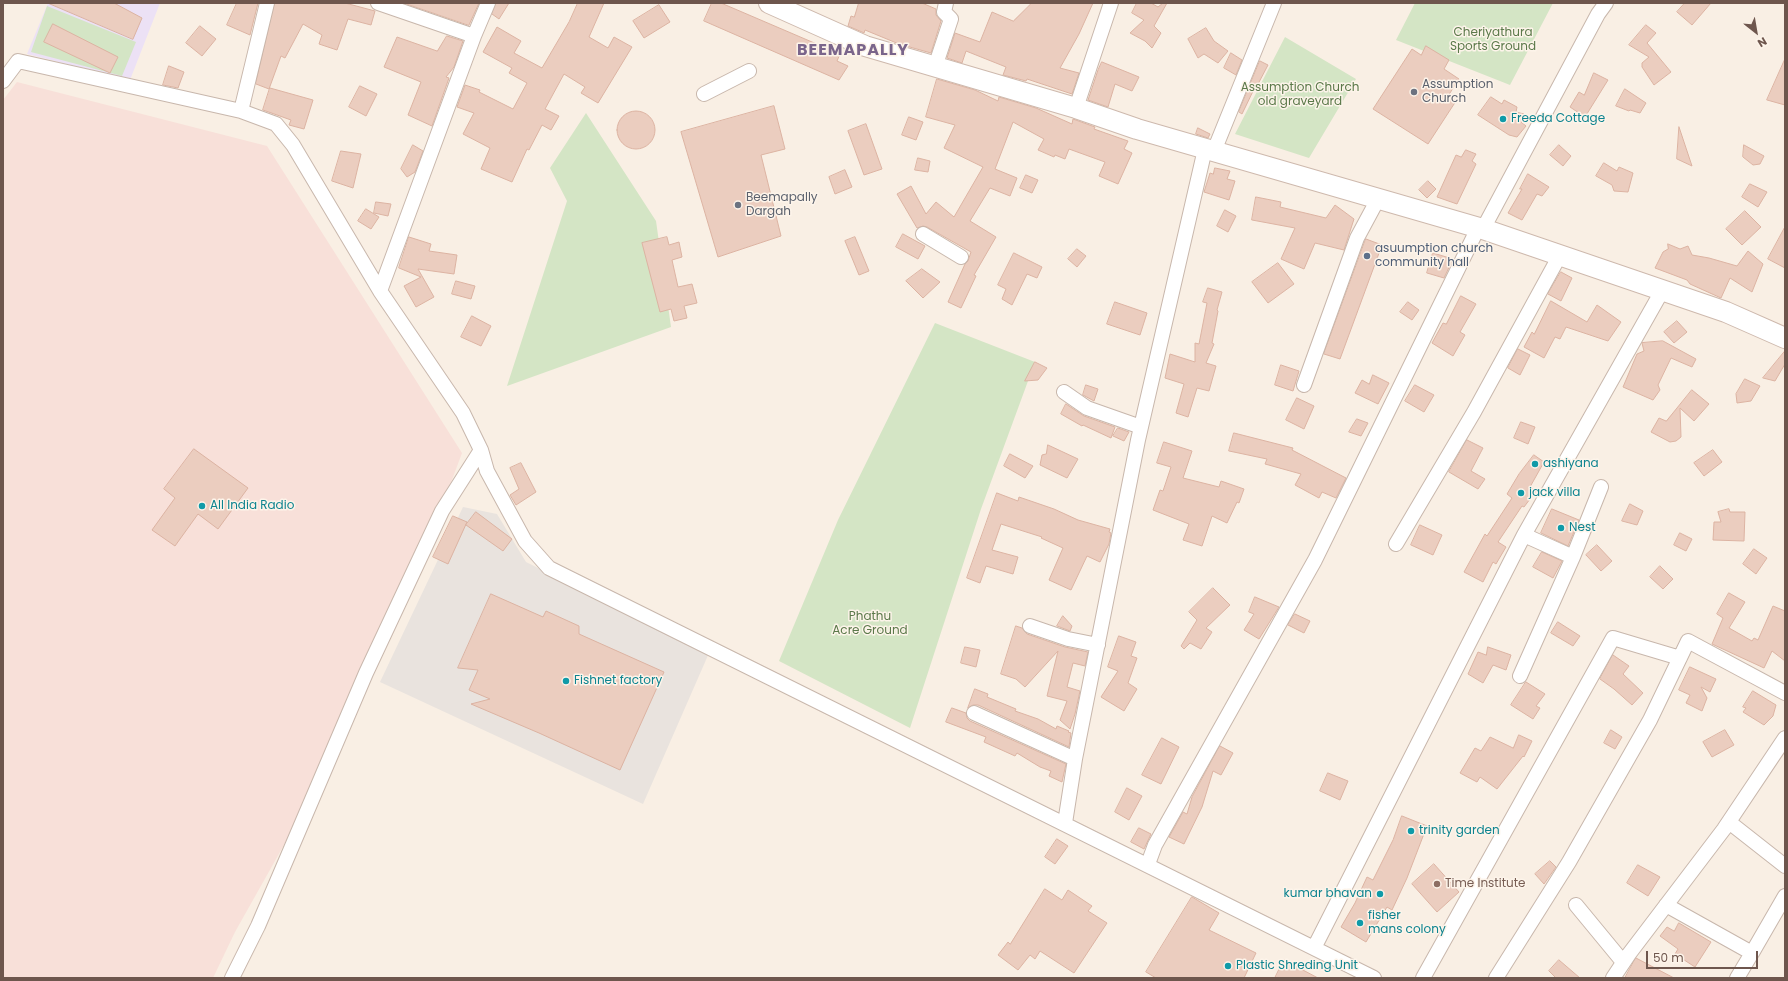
<!DOCTYPE html>
<style>
body{margin:0}
#map{position:relative;width:1788px;height:981px;overflow:hidden;background:#f9efe4;font-family:Poppins,sans-serif}
canvas{display:block}
.frame{position:absolute;inset:0;border:4px solid #6e564d;pointer-events:none}
.north{position:absolute;left:1736px;top:12px;width:40px;height:40px;-webkit-text-stroke:3px #fdf4ea;paint-order:stroke;rotate:149deg;font-size:11px;font-weight:700;line-height:16px;text-align:center;color:#6e564d}
.north::after{content:'';display:block;margin:auto;width:14px;height:18px;background:#6e564d;clip-path:polygon(50% 0,100% 100%,50% 72%,0 100%)}
.scale{position:absolute;left:1646px;top:951px;width:112px;height:18px;box-sizing:border-box;border:2px solid #6e564d;border-top:0;padding-left:5px;font-size:12px;line-height:14px;white-space:nowrap;color:#6e564d;-webkit-text-stroke:3px #fdf4ea;paint-order:stroke}
</style>
<div id="map">
<canvas width="1788" height="981"></canvas>
<div class="frame"></div>
<div class="north">N</div>
<div class="scale">50 m</div>
</div>
<script>
const context = document.querySelector('canvas').getContext('2d');
context.lineJoin = 'round';
function fill(path, color) {
  context.fillStyle = color;
  context.fill(path, 'evenodd');
}
function trace(path, color, width, dash) {
  context.strokeStyle = color;
  context.lineWidth = width;
  context.lineCap = dash ? 'butt' : 'round';
  context.setLineDash(dash || []);
  context.stroke(path);
}
function label(font, color, halo, rows, align = 'center') {
  context.font = font + ' Poppins,sans-serif';
  context.lineWidth = 3;
  context.setLineDash([]);
  context.textBaseline = 'middle';
  context.strokeStyle = halo;
  context.fillStyle = color;
  for (const [text, x, y, turn = 0] of rows) {
    context.save();
    context.translate(x, y);
    context.rotate((+turn || 0) * Math.PI / 180);
    context.textAlign = isNaN(turn) ? turn : align;
    if (halo) context.strokeText(text, 0, 0);
    context.fillText(text, 0, 0);
    context.restore();
  }
}
const commercial = new Path2D(`
 M17,82L267,146L462,453L434,528L321,779L235,932L213,978H3V100Z`);
const industrial = new Path2D(`
 M463,507L497,514L526,562L709,653L643,804L380,682Z`);
const education = new Path2D(`
 M48,3H160L130,80L27,54Z`);
const green = new Path2D(`
 M1415,3H1553L1510,85L1396,40Z
 M47,6L136,42L122,76L31,52Z
 M1285,37L1356,79L1309,158L1235,134Z
 M586,113L656,221L671,327L507,386L567,201L550,168Z
 M935,323L1035,362L981,509L910,728L779,661L838,520Z`);
const building = new Path2D(`
 M48,3H114L142,18L133,39Z
 M237,3H258L250,35L227,25Z
 M275,3H345L375,11L371,25L348,19L337,50L319,44L322,35L303,24L285,58L281,56L269,89L256,84Z
 M404,3H479L469,25Z
 M496,3H509L499,19L492,14Z
 M578,3H604L589,37L608,48L614,37L632,47L598,103L581,93L585,87L564,74L545,109L559,116L551,130L542,125L529,150L527,149L512,182L481,169L490,148L463,134L474,113L457,107L465,85L480,90L479,92L513,109L527,83L509,73L512,68L483,52L497,27L521,41L514,53L542,68L569,22Z
 M712,3H721L840,54L837,61L848,66L839,80L704,21Z
 M859,3H922L936,9V15L941,21L931,53L899,44L865,30L864,33L862,32L848,26L851,16L854,17Z
 M1032,3H1093L1079,34L1060,68L1079,73L1072,94L1027,79L1026,81L1003,75L1006,67L966,51L962,63L947,58L955,33L980,42L992,12L1013,21Z
 M1137,3H1151L1158,7L1163,3H1167L1154,26L1161,33L1152,48L1145,41L1130,33L1144,20L1132,13Z
 M1685,3H1711L1692,25L1677,12Z
 M659,5L670,22L644,38L633,21Z
 M53,24L118,57L110,73L44,42Z
 M1646,25L1656,33L1647,43L1671,72L1654,85L1642,67V63L1649,57L1629,45Z
 M200,26L216,39L202,56L186,43Z
 M1206,28L1214,41L1228,51L1218,63L1204,54L1198,58L1188,39Z
 M447,36L463,41L454,67L446,77L449,78L432,126L408,115L421,82L384,67L397,37L437,51Z
 M1426,46L1449,60L1444,69L1459,79L1448,96L1456,101L1428,144L1373,109L1412,49L1421,55Z
 M1231,53L1242,60L1236,75L1224,68Z
 M1785,59V105L1767,100Z
 M1260,61L1268,65L1257,86L1256,85L1242,114L1239,112Z
 M1102,62L1139,77L1132,91L1115,84L1108,107L1088,100L1098,70Z
 M169,66L184,72L178,88L163,85Z
 M1594,73L1608,80L1585,117L1570,107L1579,92L1584,95Z
 M937,79L975,90L998,101L999,97L1036,108L1072,124L1073,119L1095,127L1094,129L1128,141L1124,149L1132,153L1118,184L1099,176L1105,162L1069,149L1065,159L1055,155L1054,157L1038,150L1044,139L1013,122L995,169L1017,178L1010,196L990,188L970,221L996,237L974,275L976,276L961,308L948,302L965,264L968,261L971,252L927,227L923,226L917,228L897,194L911,186L926,214L936,202L954,217L983,167L944,148L955,125L926,117Z
 M360,86L377,94L366,116L349,107Z
 M270,88L313,100L304,129L289,125L291,120L263,110Z
 M1625,89L1646,103L1640,113L1630,110L1629,111L1616,106Z
 M1491,97L1502,104L1504,100L1517,107L1516,112L1524,114L1521,122L1526,126L1517,137L1509,135L1478,115Z
 M774,106L785,149L761,155L781,236L718,257L681,132Z
 M617 130a19 19 0 1 1 38 0a19 19 0 1 1-38 0Z
 M909,117L923,122L916,140L902,135Z
 M866,124L882,169L864,175L848,131Z
 M1679,127L1692,166L1677,159Z
 M1198,128L1210,134L1208,138L1196,134Z
 M413,145L423,151L415,172L407,177L401,169Z
 M1559,145L1571,156L1563,166L1550,155Z
 M1744,145L1764,156L1760,164L1753,165L1743,157Z
 M1466,150L1476,154L1472,161L1476,164L1457,204L1437,197L1456,155L1461,157Z
 M341,151L361,154L353,188L332,181Z
 M918,158L930,161L928,172L915,170Z
 M1604,163L1617,171L1619,167L1633,173L1628,192L1614,191L1612,185L1596,176Z
 M1215,168L1230,171L1227,179L1235,181L1229,200L1204,192L1210,173L1213,174Z
 M845,170L852,187L835,194L829,177Z
 M1528,174L1549,187L1542,196L1537,194L1522,220L1508,213L1522,189H1520Z
 M1026,175L1038,180L1032,193L1020,188Z
 M1428,181L1436,189L1427,198L1419,190Z
 M1750,184L1767,192L1758,207L1742,197Z
 M1256,197L1281,202L1280,207L1326,218L1335,205L1354,219L1344,250L1315,243L1304,269L1281,259L1295,228L1252,220Z
 M376,202L391,204L388,216L374,213Z
 M366,209L379,217L371,229L358,221Z
 M1225,210L1236,216L1228,232L1217,226Z
 M1745,211L1761,227L1742,245L1726,229Z
 M1785,227V268L1768,259Z
 M903,234L925,246L918,259L896,247Z
 M409,237L431,244L429,251L457,255L454,274L418,269L434,297L416,307L404,286L421,277L399,268Z
 M667,237L669,245L679,242L682,257L672,260L678,287L692,284L697,303L684,306L687,318L674,321L671,309L660,312L642,243Z
 M855,237L869,271L859,275L845,241Z
 M1366,239L1382,245L1340,359L1324,354Z
 M1668,244L1680,249L1688,246L1692,255L1709,258L1737,266L1748,251L1763,264L1752,292L1730,278L1721,298L1690,284L1687,280L1655,268L1663,252L1668,249Z
 M1077,249L1086,256L1077,267L1068,259Z
 M1014,253L1042,267L1037,278L1027,274L1012,305L1002,299L1006,289L998,285Z
 M1433,253L1453,259L1444,278L1427,273Z
 M1278,263L1294,284L1268,303L1252,282Z
 M922,269L940,282L923,298L906,281Z
 M1561,272L1572,278L1561,301L1548,294Z
 M456,281L475,286L471,299L452,294Z
 M1208,288L1222,292L1217,310L1218,311L1212,343L1214,344L1206,363L1216,366L1209,391L1197,388L1188,417L1176,413L1184,384L1165,378L1170,354L1195,362V343L1199,344L1207,303L1203,302Z
 M1461,296L1476,304L1460,332L1465,335L1453,356L1432,343L1443,323L1446,324Z
 M1551,301L1587,322L1597,305L1621,322L1608,341L1566,327L1560,339L1555,337L1544,358L1524,347L1532,332L1534,334Z
 M1115,302L1147,313L1140,335L1107,324Z
 M1408,302L1419,310L1412,320L1400,312Z
 M472,316L491,326L481,346L461,337Z
 M1677,321L1687,332L1674,343L1664,332Z
 M1663,341L1696,359L1692,367L1671,358L1658,385L1660,390L1653,400L1623,387L1637,354L1644,351L1642,343Z
 M1518,349L1530,355L1520,375L1508,368Z
 M1785,351V364L1775,381L1763,378Z
 M1035,362L1047,368L1038,380L1025,381Z
 M1281,365L1299,371L1293,391L1275,385Z
 M1373,375L1389,383L1378,404L1355,393L1362,380L1369,384Z
 M1745,379L1760,386L1751,401L1737,403L1736,394Z
 M1086,385L1098,389L1094,401L1083,395Z
 M1415,385L1434,395L1424,412L1405,401Z
 M1692,390L1709,404L1694,421L1680,408L1681,437L1676,441L1670,442L1651,432L1659,418L1666,421Z
 M1297,398L1314,406L1304,429L1286,420Z
 M1066,404L1084,416L1115,427L1111,438L1083,425L1082,426L1061,414Z
 M1357,419L1368,423L1361,436L1349,432Z
 M1521,422L1535,427L1528,444L1514,438Z
 M1118,428L1129,432L1124,441L1113,436Z
 M1234,433L1293,448L1292,450L1346,478L1336,498L1322,492L1319,498L1295,485L1301,474L1265,464L1267,459L1229,451Z
 M1467,440L1483,448L1471,471L1485,479L1478,489L1449,472Z
 M1164,442L1192,451L1183,478L1219,487L1221,481L1244,489L1239,503L1237,502L1227,523L1212,516L1202,546L1183,540L1189,524L1153,510L1160,490L1163,491L1171,467L1157,463Z
 M1048,445L1078,459L1067,478L1040,465L1042,455L1046,454Z
 M194,449L248,488L218,529L198,514L175,546L152,530L175,498L164,489Z
 M1713,450L1722,462L1704,476L1694,463Z
 M1010,454L1033,466L1025,478L1004,466Z
 M1534,455L1544,462L1530,487L1536,491L1524,507L1522,506L1498,542L1506,547L1496,564L1493,562L1483,582L1464,572L1485,534L1487,536L1512,498L1507,494L1519,474Z
 M521,463L536,492L516,505L510,495L519,489L510,468Z
 M997,493L1018,501L1019,497L1054,509L1078,520L1110,529L1109,532L1111,533L1109,544L1100,562L1087,556L1071,590L1049,580L1063,548L1041,538L1042,537L1001,524L992,550L1018,557L1013,574L986,566L980,583L967,578Z
 M1630,504L1643,511L1637,525L1622,521Z
 M1552,509L1579,520L1568,546L1541,533Z
 M1729,509L1730,512H1745L1744,541L1713,540L1714,522H1721L1718,512Z
 M476,512L512,539L503,551L466,525Z
 M453,516L467,522L448,564L433,557Z
 M1420,525L1442,535L1433,555L1411,545Z
 M1680,533L1692,539L1686,551L1674,545Z
 M1597,545L1612,561L1601,571L1586,555Z
 M1754,549L1767,558L1756,574L1743,564Z
 M1542,552L1562,561L1553,578L1533,567Z
 M1660,566L1673,579L1663,589L1650,577Z
 M1213,588L1230,605L1206,628L1212,632L1201,649L1190,643L1184,649L1181,646L1197,620L1189,612Z
 M1729,593L1745,602L1729,628L1752,641L1754,638L1758,640L1773,606L1785,611V661L1772,651L1764,668L1712,644L1723,618L1717,614Z
 M491,594L543,617L546,611L579,626V634L664,672L620,770L539,733L471,704L490,699L469,690L478,670L458,668Z
 M1255,597L1279,607L1259,639L1244,630L1254,614L1249,612Z
 M1295,614L1310,621L1304,633L1288,625Z
 M1063,616L1072,626L1070,631L1057,626Z
 M1558,622L1580,636L1573,646L1551,633Z
 M1016,626L1022,628L1027,634L1065,647L1088,652L1085,666L1073,663L1067,687L1080,691L1075,714L1070,729L1060,720L1067,701L1047,696L1058,651L1025,687L1016,679L1001,674Z
 M1119,636L1136,642L1131,656L1137,658L1128,683L1137,689L1124,711L1101,697L1118,671L1108,667Z
 M965,647L980,650L976,667L961,663Z
 M1488,647L1511,655L1506,670L1493,665L1483,683L1468,674L1478,652L1486,655Z
 M1613,655L1629,666L1623,674L1643,693L1632,705L1614,689L1600,679Z
 M1690,667L1716,679L1710,692L1701,687L1707,698L1702,711L1686,703L1690,695L1679,690Z
 M1526,682L1545,694L1536,706L1540,708L1533,719L1511,705Z
 M975,689L988,694L987,697L1016,709L1015,711L1038,719L1056,729L1057,726L1069,731L1068,732L1071,733L1069,747L978,705H973L968,708Z
 M1753,691L1776,705L1773,716L1764,725L1743,712L1746,708L1743,707Z
 M952,708L966,713L967,718L970,721L1066,764L1062,782L1049,776L1051,771L1040,767L1017,753L1015,756L984,742L986,737L946,722Z
 M1611,730L1622,737L1615,749L1604,743Z
 M1725,730L1734,745L1712,757L1703,742Z
 M1519,735L1532,741L1524,757L1523,756L1497,789L1480,777L1477,782L1460,773L1475,748L1481,751L1490,737L1513,748Z
 M1162,738L1179,747L1161,784L1142,775Z
 M1220,746L1233,753L1221,775L1213,771L1202,807L1184,844L1169,837L1183,812L1187,814L1192,797Z
 M1328,773L1348,781L1340,800L1320,791Z
 M1127,788L1142,796L1129,820L1115,812Z
 M1402,816L1427,826L1407,878L1392,910L1387,907L1366,942L1341,927L1355,903L1367,877L1373,880L1393,840Z
 M1139,828L1151,834L1144,849L1131,842Z
 M1057,839L1068,846L1055,864L1045,857Z
 M1550,861L1556,867L1544,884L1535,874Z
 M1434,864L1459,892L1437,912L1412,884Z
 M1638,865L1660,877L1648,896L1627,883Z
 M1045,889L1062,900L1068,890L1092,906L1088,911L1107,923L1074,973L1040,951L1035,959L1030,955L1018,970L998,955L1008,942L1010,944Z
 M1192,897L1219,913L1209,930L1256,953L1244,978H1156L1146,972Z
 M1679,923L1711,942L1695,967L1675,954L1678,949L1660,936L1667,927L1674,931Z
 M1636,958L1674,978H1625Z
 M1284,960L1318,978H1275Z
 M1559,960L1580,978H1556L1549,971Z`);
const street = new Path2D(`
 M378,3L474,36
 M935,67L951,19L944,12L946,3
 M3,81L18,61L241,111L276,124L293,145L380,291L463,413L481,450L487,471L525,541L549,568L1374,978
 M704,94L749,71
 M1076,108L1111,3
 M241,111L267,3
 M1214,151L1274,3
 M1483,229L1598,14L1606,3
 M923,234L961,257
 M380,291L474,36L488,3
 M1304,385L1357,238L1378,199
 M1064,392L1087,408L1141,427
 M1524,535L1573,557L1601,487
 M1396,544L1474,412L1560,255
 M1030,626L1068,639L1098,645
 M1520,676L1573,557
 M974,713L1075,759
 M1729,822L1785,866
 M1065,823L1075,759L1138,440L1205,149
 M1148,864L1155,845L1315,560L1478,228
 M1576,905L1623,962
 M1666,905L1752,953L1737,978
 M1314,948L1524,535L1662,291
 M1752,953L1785,896
 M232,978L258,926L366,673L442,511L481,450
 M1423,978L1613,638L1680,658
 M1496,978L1569,862L1650,720L1688,641L1785,693
 M1613,978L1629,954L1724,829L1785,738`);
const secondary = new Path2D(`
 M769,3L865,46L1076,108L1137,129L1483,229L1726,312L1785,338`);
const markers = [
 [1414,92,4,"#6b7280"],
 [1503,119,4,"#0f9aa8"],
 [738,205,4,"#6b7280"],
 [1367,256,4,"#5c6f8a"],
 [1535,464,4,"#0f9aa8"],
 [1521,493,4,"#0f9aa8"],
 [202,506,4,"#0f9aa8"],
 [1561,528,4,"#0f9aa8"],
 [566,681,4,"#0f9aa8"],
 [1411,831,4,"#0f9aa8"],
 [1437,884,4,"#8d6e63"],
 [1380,894,4,"#0f9aa8"],
 [1360,923,4,"#0f9aa8"],
 [1228,966,4,"#0f9aa8"]
];
const parkNames = [
 ["Cheriyathura",1493,33],
 ["Sports Ground",1493,47],
 ["Assumption Church",1300,88],
 ["old graveyard",1300,102],
 ["Phathu",870,617],
 ["Acre Ground",870,631]
];
const worshipNames = [
 ["Assumption",1422,85],
 ["Church",1422,99],
 ["Beemapally",746,198],
 ["Dargah",746,212]
];
const cultureNames = [
 ["Freeda Cottage",1511,119],
 ["ashiyana",1543,464],
 ["jack villa",1529,493],
 ["All India Radio",210,506],
 ["Nest",1569,528],
 ["Fishnet factory",574,681],
 ["trinity garden",1419,831],
 ["kumar bhavan",1372,894,"right"],
 ["fisher",1368,916],
 ["mans colony",1368,930],
 ["Plastic Shreding Unit",1236,966]
];
const serviceNames = [
 ["asuumption church",1375,249],
 ["community hall",1375,263]
];
const educationNames = [
 ["Time Institute",1445,884]
];
const districtNames = [
 ["BEEMAPALLY",853,51]
];
fill(commercial, '#f8e0d9');
fill(industrial, '#e9e3de');
fill(education, '#ece1f5');
fill(green, '#d4e5c5');
fill(building, '#ebcdbf');
trace(building, '#dcb3a2', 1);
trace(street, '#c8b7ac', 16);
trace(secondary, '#ceb9ad', 22);
trace(street, '#fff', 14);
trace(secondary, '#fff', 20);
for (const [x, y, r, color] of markers) {
  const dot = new Path2D();
  dot.arc(x, y, r, 0, 2 * Math.PI);
  context.fillStyle = color;
  context.fill(dot);
  trace(dot, '#fdf4ea', 1.5);
}
label('12px', '#5b794a', '#fdf4ea', parkNames);
label('12px', '#5b616d', '#fdf4ea', worshipNames, 'left');
label('12px', '#0d838f', '#fdf4ea', cultureNames, 'left');
label('12px', '#4e5e75', '#fdf4ea', serviceNames, 'left');
label('12px', '#785e54', '#fdf4ea', educationNames, 'left');
context.letterSpacing = '1px';
label('bold 16px', '#7a658b', '#fdf4ea', districtNames);
context.letterSpacing = '0px';
</script>
